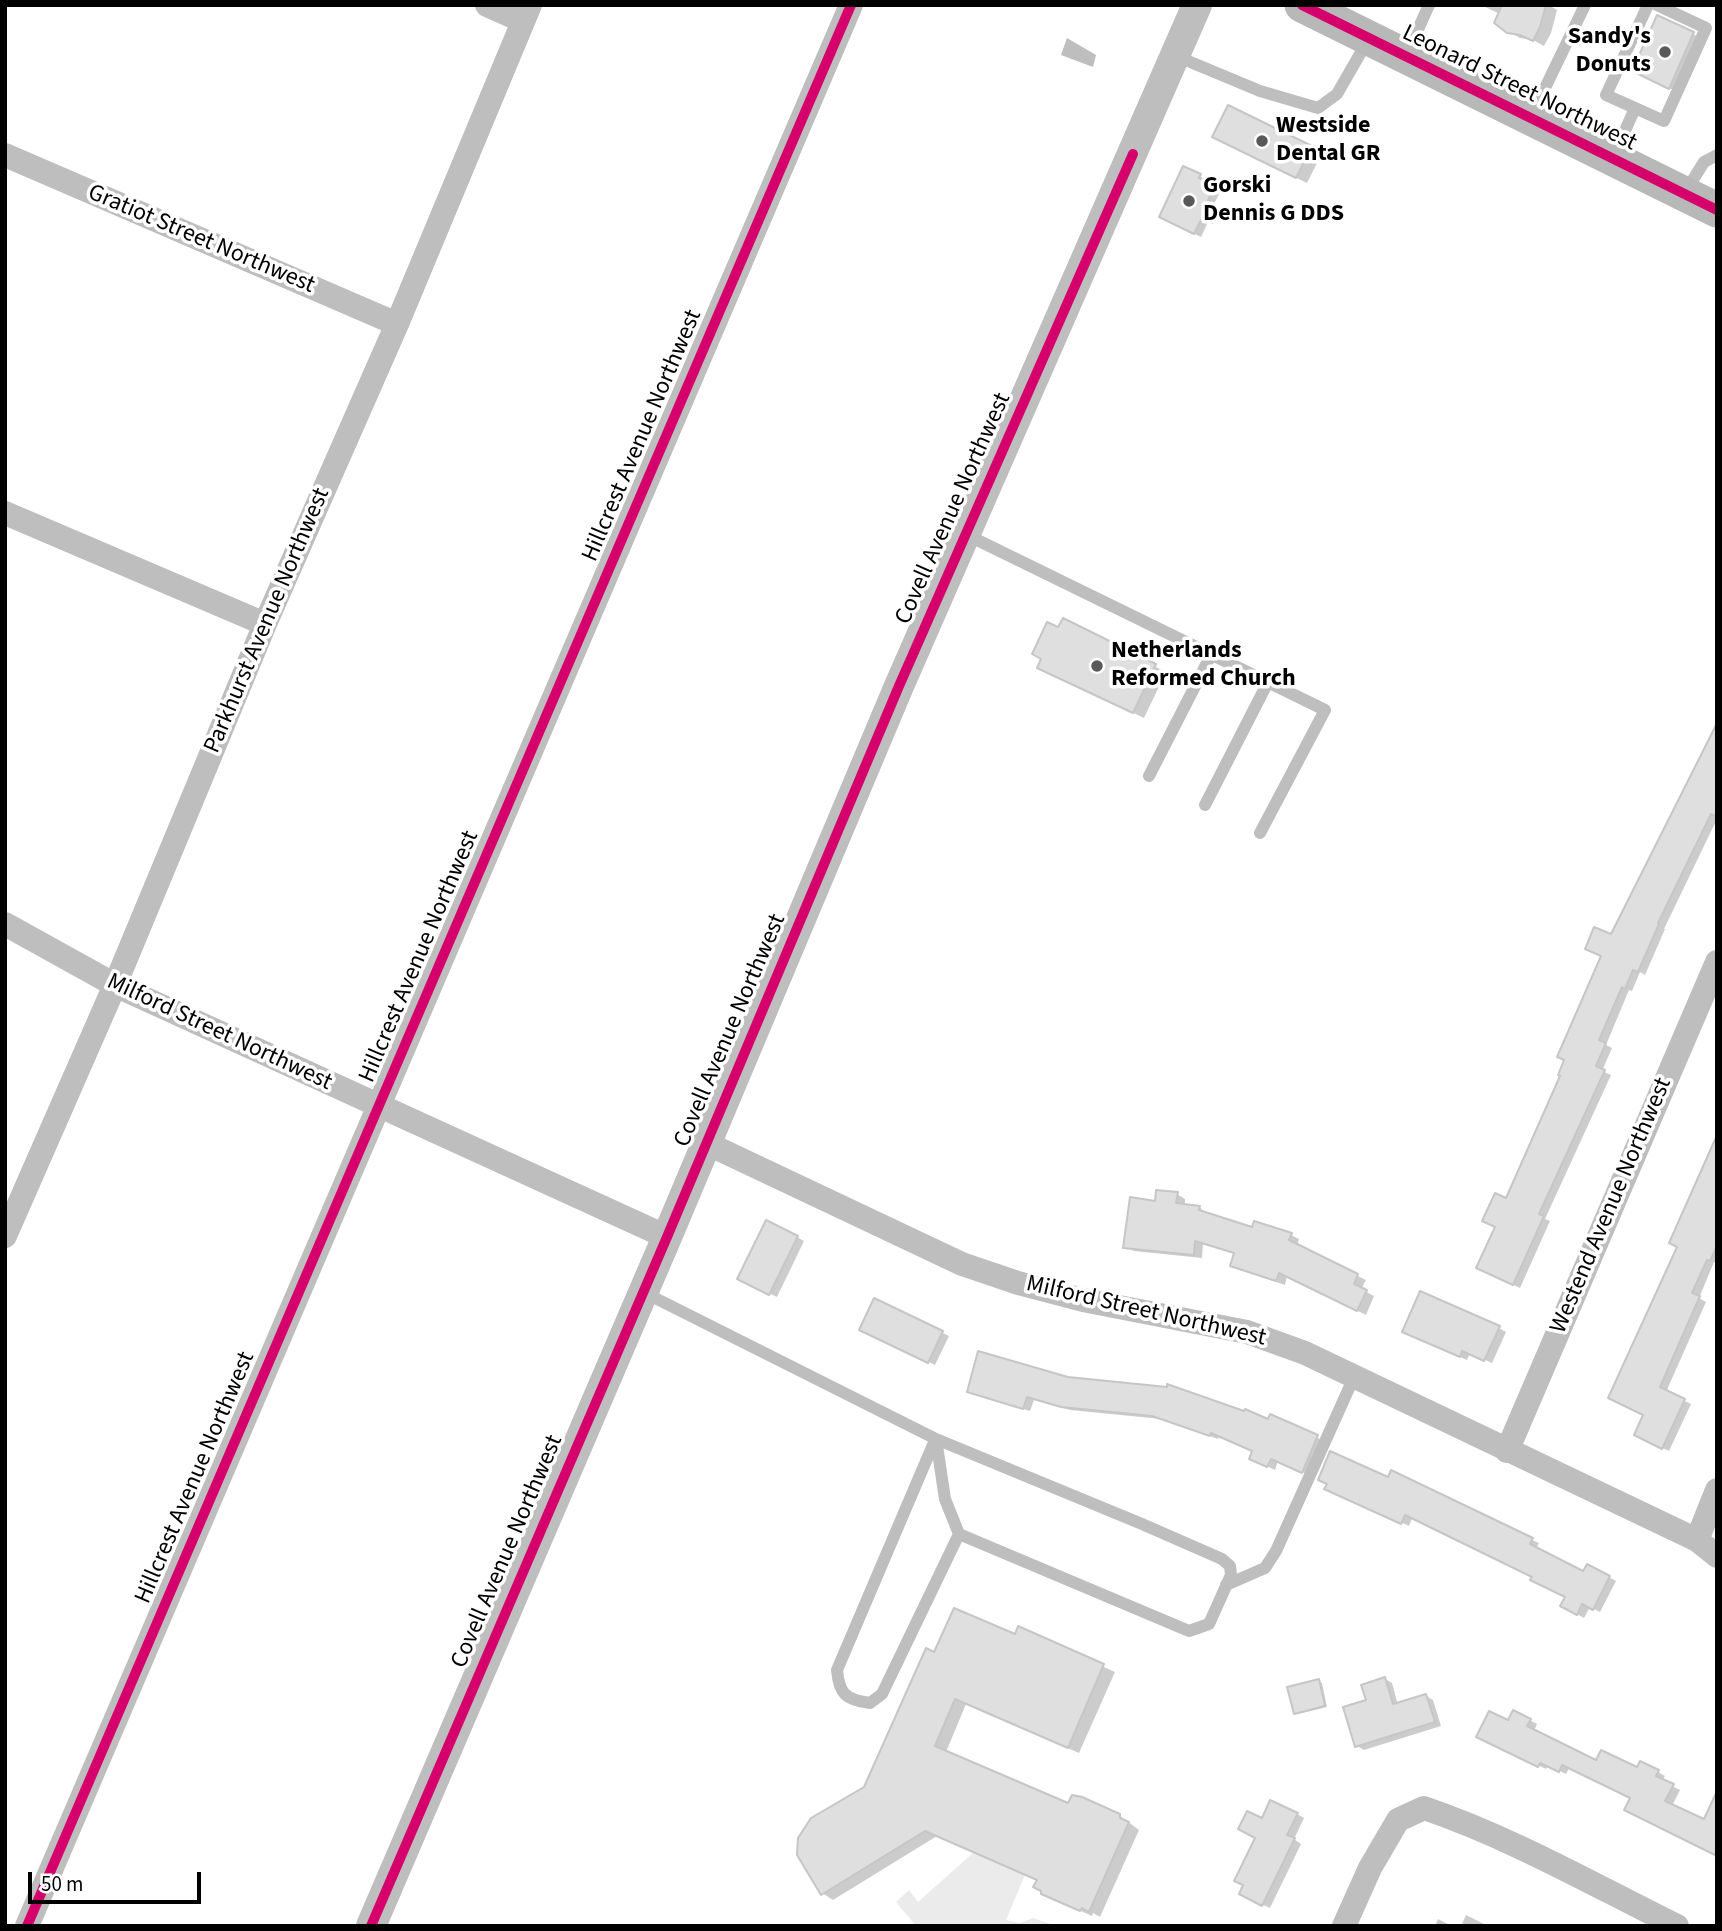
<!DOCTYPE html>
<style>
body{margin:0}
#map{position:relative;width:1722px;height:1931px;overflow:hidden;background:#fff;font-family:"Source Sans 3",sans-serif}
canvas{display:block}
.frame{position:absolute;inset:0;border:7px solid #000;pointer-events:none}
.scale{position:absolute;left:28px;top:1872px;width:173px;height:32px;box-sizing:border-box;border:4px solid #000;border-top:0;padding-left:9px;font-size:21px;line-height:24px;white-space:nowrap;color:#000;-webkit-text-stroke:5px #fff;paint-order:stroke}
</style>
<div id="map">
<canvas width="1722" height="1931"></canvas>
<div class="frame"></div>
<div class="scale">50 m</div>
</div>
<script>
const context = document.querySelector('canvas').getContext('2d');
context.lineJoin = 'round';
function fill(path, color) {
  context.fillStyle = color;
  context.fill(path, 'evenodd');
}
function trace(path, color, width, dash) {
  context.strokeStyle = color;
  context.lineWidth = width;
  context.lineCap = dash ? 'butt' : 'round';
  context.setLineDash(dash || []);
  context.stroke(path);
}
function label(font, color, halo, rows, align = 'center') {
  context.font = font + ' "Source Sans 3",sans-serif';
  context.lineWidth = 7;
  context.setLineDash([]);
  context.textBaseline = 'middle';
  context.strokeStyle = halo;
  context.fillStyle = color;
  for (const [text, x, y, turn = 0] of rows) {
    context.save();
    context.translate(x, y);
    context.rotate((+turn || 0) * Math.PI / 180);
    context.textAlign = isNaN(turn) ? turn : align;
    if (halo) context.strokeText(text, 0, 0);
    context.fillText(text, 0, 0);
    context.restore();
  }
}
const green = new Path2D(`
 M973,1853L1025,1875L1006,1920L1020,1923L1033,1918L1057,1926H916L896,1902L909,1890L918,1902Z`);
const water = new Path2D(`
 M1067,38L1096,55L1093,67L1061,55Z`);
const shadow = new Path2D(`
 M1481,5H1549L1557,10L1551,33L1544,46L1533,40L1520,38L1508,31L1500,14Z
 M1658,17L1705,40L1680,93L1645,77Z
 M1225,143L1311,147L1322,153L1307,183Z
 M1184,168L1207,180L1206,183L1221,190L1214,204L1220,208L1213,224L1208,222L1201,237L1168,221Z
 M1064,621L1166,672L1144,718L1050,673L1059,630Z
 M1717,727V819L1664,929H1665L1645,975L1640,972L1632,991L1629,990L1606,1045L1612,1048L1602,1071L1611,1075L1545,1219L1550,1221L1520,1288L1485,1271L1506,1201L1562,1075L1611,937Z
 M1717,1139V1263L1714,1262L1699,1298L1706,1302L1666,1392L1691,1404L1669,1451L1643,1439L1645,1415L1679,1247Z
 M1177,1194L1185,1199V1206L1199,1207L1207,1214L1253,1230L1291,1235L1299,1239L1297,1246L1366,1280L1361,1289L1374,1296L1366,1315L1287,1276L1285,1285L1240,1270L1232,1265L1235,1254L1203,1244L1202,1258L1134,1251L1125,1247L1157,1203Z
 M797,1237L804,1241L777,1297L746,1282Z
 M875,1300L949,1336L935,1365L868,1333Z
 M1499,1328L1506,1332L1492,1363L1470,1353L1467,1360L1411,1335Z
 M1067,1379L1269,1422L1271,1416L1324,1441L1309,1475L1278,1461L1275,1470L1258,1462L1254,1451L1219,1436L1218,1439L1161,1419L1070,1410L1034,1400L1030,1411L969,1391Z
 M1392,1473L1532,1540L1539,1543L1536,1549L1584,1573L1588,1566L1616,1581L1600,1612L1590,1607L1584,1618L1562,1606L1567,1597L1534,1577L1412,1518L1409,1526L1334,1492L1389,1479Z
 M1019,1628L1115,1672L1079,1753L966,1704L946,1752L1069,1806L1119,1815L1139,1830L1100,1917L1093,1913L1092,1916L1054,1899L1038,1880L937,1836L833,1900L822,1893L865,1788L935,1654L1016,1636Z
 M1385,1679L1392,1683L1398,1705L1426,1696L1433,1700L1441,1726L1364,1750L1357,1746Z
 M1319,1681L1322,1683L1327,1707L1298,1714L1295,1712Z
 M1514,1712L1537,1724L1534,1731L1597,1762L1658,1772L1665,1776L1662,1781L1680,1790L1672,1806L1705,1822L1717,1854L1632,1798L1569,1768L1566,1774L1548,1765L1546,1769L1485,1740L1509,1723Z
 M1297,1814L1304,1818L1294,1839L1301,1844L1270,1908L1248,1898L1257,1837Z
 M1466,1915L1488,1926H1461Z
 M1438,1919L1452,1926H1435Z`);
const building = new Path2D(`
 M1502,5H1546L1540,27L1533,41L1520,35L1507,33L1494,23Z
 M1657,15L1694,32L1669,89L1632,71Z
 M1228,105L1312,146L1296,178L1212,137Z
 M1183,166L1201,174L1199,178L1215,185L1208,200L1214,202L1205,222L1201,220L1194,234L1159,217Z
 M1063,618L1156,664L1133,713L1037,668L1041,659L1032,654L1047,622L1058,627Z
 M1717,723V817L1711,814L1658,923L1659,924L1638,972L1633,970L1625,989L1622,987L1599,1040L1606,1043L1596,1066L1605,1070L1539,1214L1544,1216L1513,1285L1476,1268L1495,1227L1482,1221L1495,1193L1506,1198L1560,1076L1558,1075L1564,1060L1557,1057L1601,956L1585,949L1594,927L1611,934Z
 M1717,1135V1246L1710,1261L1707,1260L1692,1293L1700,1296L1660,1387L1685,1399L1662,1449L1634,1435L1643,1415L1608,1398L1677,1247L1669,1243Z
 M1156,1190L1178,1192L1176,1203L1200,1206L1199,1210L1252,1227L1254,1221L1292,1233L1289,1240L1358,1274L1354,1284L1367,1290L1357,1311L1279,1273L1276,1281L1230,1266L1234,1253L1195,1241L1194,1255L1123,1248L1130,1197L1155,1201Z
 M766,1220L798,1236L769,1295L737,1279Z
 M1420,1291L1500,1326L1484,1361L1462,1351L1460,1357L1402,1332Z
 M874,1298L943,1331L928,1363L859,1330Z
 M978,1351L1068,1377L1167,1387V1384L1244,1411L1245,1409L1268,1419L1270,1414L1318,1435L1302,1473L1271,1459L1267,1467L1249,1459L1252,1451L1211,1433L1210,1436L1152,1416L1061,1407L1027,1397L1023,1409L967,1392Z
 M1330,1451L1388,1477L1391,1470L1533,1538L1530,1544L1583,1571L1587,1564L1610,1576L1593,1610L1582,1604L1577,1615L1560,1606L1565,1597L1530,1580L1532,1577L1405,1515L1401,1524L1324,1489L1327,1484L1318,1480Z
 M954,1608L1015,1634L1018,1626L1104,1664L1068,1748L955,1699L935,1746L1068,1803L1072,1795L1082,1797L1120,1814V1818L1129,1822L1089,1912L1082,1908L1080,1911L1041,1894V1891L1033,1887L1037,1880L925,1831L821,1895L797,1855L798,1838L811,1818L864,1787L926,1648L934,1652Z
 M1385,1677L1393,1704L1426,1694L1435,1722L1355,1747L1343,1707L1366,1700L1361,1685Z
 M1319,1679L1325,1706L1294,1714L1287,1687Z
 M1513,1710L1531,1719L1527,1726L1596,1760L1601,1750L1637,1767L1640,1761L1659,1770L1656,1776L1674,1784L1665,1801L1704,1819L1717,1791V1856L1624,1810L1630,1798L1562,1765L1559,1772L1540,1763L1538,1767L1476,1737L1489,1711L1508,1720Z
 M1270,1800L1298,1813L1287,1835L1295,1838L1262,1906L1239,1894L1243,1885L1234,1881L1255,1838L1238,1829L1247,1811L1262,1818Z`);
const service = new Path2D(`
 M1648,5L1606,95L1664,121L1706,28L1657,5
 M1176,56L1260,91L1318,108L1337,94L1368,40
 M1406,56L1429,5
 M1532,115L1585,5
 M1613,158L1635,108
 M1686,191L1704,162L1717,155
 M967,535L1325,710L1260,833
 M1149,776L1211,655
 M1205,805L1268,682
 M643,1292L936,1439L1142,1524L1222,1559L1230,1566L1231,1575L1209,1624L1189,1631L959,1534L945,1499L936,1439
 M935,1440L837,1670C839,1694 846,1700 870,1703L882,1694L959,1534
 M1226,1585L1265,1568L1276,1551L1354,1377`);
const minor = new Path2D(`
 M487,5L523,21
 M5,155L397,324
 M5,513L265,624
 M5,924L115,985L667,1237
 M706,1143L962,1264L1018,1283L1083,1300L1247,1332L1305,1353L1697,1540L1717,1556
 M5,1236L115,985L265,624L397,324L530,5
 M1507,1451L1717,962
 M1697,1540L1717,1490
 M27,1926L851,5
 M1344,1926L1370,1868L1398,1820L1424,1808C1512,1838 1594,1885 1677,1926`);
const tertiary = new Path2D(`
 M371,1926L667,1237L899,686L1197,5`);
const secondary = new Path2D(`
 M1302,5L1717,210`);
const cycleway = new Path2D(`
 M1302,5L1717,210
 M27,1926L851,5
 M371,1926L667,1237L899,686L1133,154`);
const markers = [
 [1665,52,7,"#595959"],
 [1262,141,7,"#595959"],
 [1189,201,7,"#595959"],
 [1097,666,7,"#595959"]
];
const poiNames = [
 ["Sandy's",1651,38,"right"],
 ["Donuts",1651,66,"right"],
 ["Westside",1276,127],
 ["Dental GR",1276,155],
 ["Gorski",1203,187],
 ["Dennis G DDS",1203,215],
 ["Netherlands",1111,652],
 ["Reformed Church",1111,680]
];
const streetNames = [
 ["Leonard Street Northwest",1519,89,26],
 ["Gratiot Street Northwest",201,240,23],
 ["Hillcrest Avenue Northwest",643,436,-67],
 ["Covell Avenue Northwest",954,509,-66],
 ["Parkhurst Avenue Northwest",268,621,-67],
 ["Hillcrest Avenue Northwest",420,957,-67],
 ["Covell Avenue Northwest",731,1031,-67],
 ["Milford Street Northwest",219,1033,25],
 ["Westend Avenue Northwest",1612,1206,-67],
 ["Milford Street Northwest",1146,1312,13],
 ["Hillcrest Avenue Northwest",196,1478,-67],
 ["Covell Avenue Northwest",508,1552,-67]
];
fill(green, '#ebebeb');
fill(water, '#bebebe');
fill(shadow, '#0003');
fill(building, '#dfdfdf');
trace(building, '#c6c6c6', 2);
trace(service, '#bebebe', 12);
trace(minor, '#bebebe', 24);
trace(tertiary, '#bebebe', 30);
trace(secondary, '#b8b8b8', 35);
trace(cycleway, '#d6006c', 10);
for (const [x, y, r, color] of markers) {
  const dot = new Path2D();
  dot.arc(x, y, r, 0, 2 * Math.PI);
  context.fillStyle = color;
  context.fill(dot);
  trace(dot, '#fff', 2.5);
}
label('bold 24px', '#000', '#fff', poiNames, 'left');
label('24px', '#000', '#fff', streetNames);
</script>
